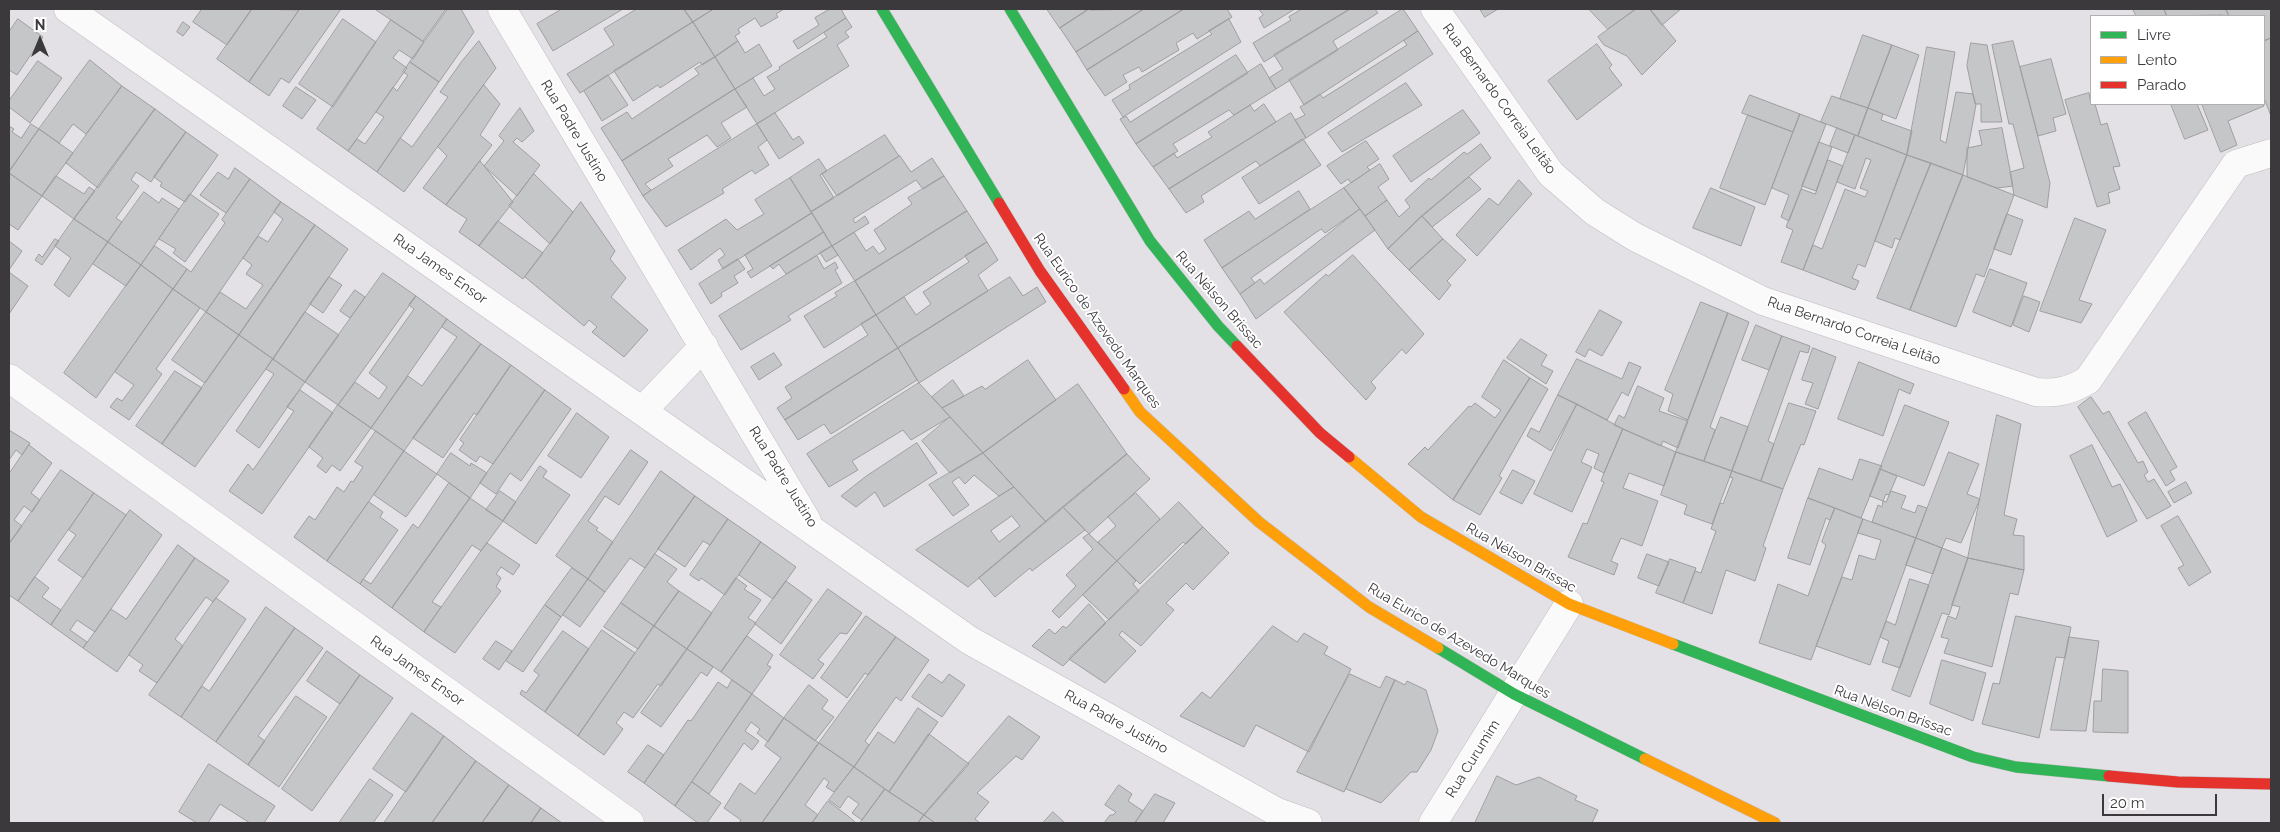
<!DOCTYPE html>
<meta charset="utf-8">
<style>
body{margin:0}
#map{position:relative;width:2280px;height:832px;overflow:hidden;background:#e4e1e6;font-family:Raleway,sans-serif}
canvas{display:block}
.frame{position:absolute;inset:0;border:10px solid #3c393d;pointer-events:none}
.legend{position:absolute;left:2090px;top:15px;width:175px;height:90px;box-sizing:border-box;background:#fff;border:1px solid #b1b0b1;margin:0;padding:6px 9px;list-style:none;font-size:15px;color:#3c393d}
.legend li{display:flex;align-items:center;gap:10px;height:25px}
.legend b{width:25px;border:1px solid #b1b0b1}
.north{position:absolute;left:15px;top:15px;width:50px;height:50px;-webkit-text-stroke:4px #fff;paint-order:stroke;rotate:0deg;font-size:14px;font-weight:700;line-height:20px;text-align:center;color:#3c393d}
.north::after{content:'';display:block;margin:auto;width:18px;height:22px;background:#3c393d;clip-path:polygon(50% 0,100% 100%,50% 72%,0 100%)}
.scale{position:absolute;left:2102px;top:794px;width:115px;height:22px;box-sizing:border-box;border:2px solid #3c393d;border-top:0;padding-left:6px;font-size:15px;line-height:18px;white-space:nowrap;color:#3c393d;-webkit-text-stroke:4px #fff;paint-order:stroke}
</style>
<div id="map">
<canvas width="2280" height="832"></canvas>
<div class="frame"></div>
<ul class="legend">
<li><b style="height:6px;background:#30b455"></b>Livre</li>
<li><b style="height:6px;background:#ff9f0a"></b>Lento</li>
<li><b style="height:6px;background:#e5322d"></b>Parado</li>
</ul>
<div class="north">N</div>
<div class="scale">20 m</div>
</div>
<script>
const context = document.querySelector('canvas').getContext('2d');
context.lineJoin = 'round';
function fill(path, color) {
  context.fillStyle = color;
  context.fill(path, 'evenodd');
}
function trace(path, color, width, dash) {
  context.strokeStyle = color;
  context.lineWidth = width;
  context.lineCap = dash ? 'butt' : 'round';
  context.setLineDash(dash || []);
  context.stroke(path);
}
function label(font, color, halo, rows, align = 'center') {
  context.font = font + ' Raleway,sans-serif';
  context.lineWidth = 4;
  context.setLineDash([]);
  context.textBaseline = 'middle';
  context.strokeStyle = halo;
  context.fillStyle = color;
  for (const [text, x, y, turn = 0] of rows) {
    context.save();
    context.translate(x, y);
    context.rotate((+turn || 0) * Math.PI / 180);
    context.textAlign = isNaN(turn) ? turn : align;
    if (halo) context.strokeText(text, 0, 0);
    context.fillText(text, 0, 0);
    context.restore();
  }
}
const building = new Path2D(`
 M202,9H252L227,45L193,22Z
 M252,9L299,10L249,82L217,59Z
 M300,9H341L289,83L281,78L269,96L249,82Z
 M375,9H446L423,41Z
 M448,9H461L474,32L439,82L410,62Z
 M562,9H623L553,51L537,24Z
 M637,9H684L693,22L580,93L567,74L614,45L604,29Z
 M684,9H711L712,10L693,22Z
 M714,9H784L776,14L778,17L761,27L755,18L738,29L740,33L735,36L738,41L715,57L693,22Z
 M830,9H841L846,18L798,49L793,41L819,25L815,18Z
 M1047,9H1089L1060,28Z
 M1089,9L1090,10L1144,9L1076,52L1060,28Z
 M1144,9H1184L1087,70L1076,52Z
 M1184,9H1227L1232,17L1197,39L1193,33L1176,43L1179,50L1142,72L1139,67L1123,75L1127,82L1105,96L1087,70Z
 M1259,9H1295L1264,28L1259,18L1263,15Z
 M1302,9H1350L1264,62L1253,43L1291,20L1289,17Z
 M1350,9H1375L1378,13L1333,41L1338,50L1276,89L1269,78L1283,69L1274,55Z
 M1403,9L1418,31L1304,105L1289,80Z
 M1480,9H1498L1485,17Z
 M1589,9H1636L1608,29Z
 M1636,9H1650L1676,41L1642,75L1627,56L1604,45L1598,37Z
 M1650,9H1681L1662,25Z
 M2138,9H2164L2167,16H2136L2133,10Z
 M2164,9H2226L2229,16L2221,15L2167,16Z
 M2226,9H2271V38L2264,41V16H2229Z
 M846,18L852,27L845,32L849,37L837,45L849,66L757,124L735,89L753,78L764,96L775,89L767,77L780,69L779,67L827,37L824,33Z
 M18,19L43,37L17,75L9,70V32Z
 M343,19L376,42L333,107L299,84Z
 M1229,19L1241,42L1123,117L1112,100L1130,89L1129,85L1212,34L1209,31Z
 M391,20L424,42L413,59L399,50L393,58L407,68L348,151L317,129Z
 M183,22L190,27L183,36L177,32Z
 M693,22L715,57L702,65L700,62L660,88L658,85L633,101L614,71Z
 M1418,31L1433,54L1306,138L1295,120L1305,115L1300,107L1320,94L1323,98L1407,45L1404,41Z
 M1863,35L1892,45L1868,108L1840,99Z
 M2271,38V116L2264,98V41Z
 M479,41L496,68L404,192L377,172L400,138L412,147L448,97L440,92L462,61Z
 M738,41L745,53L759,44L772,66L735,89L715,57Z
 M2013,41L2050,183L2047,208L2014,195L2010,172L2024,168L2013,124H2009L1992,45Z
 M1971,43L1987,45L2002,122H1981V104H1975L1967,66Z
 M1597,44L1612,65L1609,68L1622,85L1577,120L1548,81Z
 M1892,45L1919,55L1896,119L1868,108Z
 M1927,47L1955,52L1940,140L1946,143L1956,92L1973,94L1976,105L1963,175L1907,155Z
 M1236,55L1248,73L1136,144L1120,119L1126,116L1130,122Z
 M715,57L735,89L622,161L601,128L627,112L632,119L699,74L695,69Z
 M2051,59L2066,114L2053,118L2056,131L2038,136L2020,67Z
 M90,60L122,86L86,134L73,124L59,143L39,129Z
 M38,61L62,78L30,123L9,107V101Z
 M410,62L439,82L377,172L348,151L357,139L365,144L384,117L376,112L393,87L397,91L408,75L403,72Z
 M1261,64L1276,89L1234,115L1229,110L1173,144L1178,151L1153,167L1136,144Z
 M608,75L628,105L602,121L584,91Z
 M1406,83L1422,105L1342,152L1328,133Z
 M484,85L500,104L480,135L492,145L446,205L423,188L447,156L438,147Z
 M122,86L155,109L98,188L66,163Z
 M296,87L316,100L302,119L283,106Z
 M735,89L747,107L721,123L731,138L717,147L707,135L668,159L673,166L645,184L651,190L643,196L622,161Z
 M2089,93L2091,104H2095L2101,125L2107,123L2120,166L2113,167L2120,189L2108,193L2110,203L2097,207L2065,100Z
 M1750,95L1800,114L1793,132L1742,113Z
 M1832,96L1868,108L1858,136L1821,122Z
 M1264,104L1276,122L1169,189L1153,167L1174,153L1177,158L1212,137L1208,132L1250,105L1254,111Z
 M2171,104H2197L2208,130L2185,139Z
 M2202,104H2263L2264,106L2228,121L2237,145L2221,152Z
 M520,108L534,131L522,142L517,138L513,142L540,165L517,196L484,166L504,141L499,136Z
 M1868,108L1883,114L1881,120L1912,131L1907,155L1858,136Z
 M155,109L186,132L151,182L136,172L131,180L139,186L116,218L122,222L108,242L74,219Z
 M1463,110L1480,133L1411,182L1393,156Z
 M775,113L793,140L799,136L804,143L779,159L757,124Z
 M1291,113L1306,138L1260,166L1256,161L1201,196L1204,202L1186,213L1169,189Z
 M1800,114L1826,124L1789,221L1781,217L1789,195L1772,188Z
 M1748,115L1793,132L1765,205L1720,188Z
 M31,124L39,129L9,171V126L14,129L12,132L21,138Z
 M757,124L767,140L758,147L769,165L755,174L752,170L722,189L724,193L666,227L643,196Z
 M1837,128L1855,135L1848,153L1830,146Z
 M2002,128L2013,186L1997,188L1967,177V148L1982,145L1979,131Z
 M39,129L73,153L42,196L9,173Z
 M186,132L218,155L185,202L160,186L162,183L154,177Z
 M885,135L899,156L837,196L822,174Z
 M1855,135L1907,155L1865,267L1858,264L1852,278L1859,281L1855,290L1803,270L1813,245L1822,249L1845,189L1865,197L1868,191L1860,188L1871,160L1866,158L1855,189L1837,182Z
 M1303,139L1321,165L1259,204L1242,178Z
 M1366,141L1379,159L1367,167L1370,170L1351,183L1348,179L1341,184L1327,166Z
 M1819,142L1832,147L1816,191L1802,186Z
 M1481,144L1491,158L1420,218L1388,249L1365,216L1387,200L1399,217L1410,207L1405,200L1429,178L1431,180L1464,152L1467,154Z
 M1907,155L1931,163L1900,240L1895,238L1892,248L1875,241Z
 M900,156L911,172L932,158L944,176L923,189L916,180L853,219L855,223L865,216L869,223L832,246L811,212Z
 M819,159L827,171L820,175L834,198L811,212L790,178Z
 M1828,160L1843,166L1803,270L1781,262L1793,230L1786,227L1801,189L1815,194Z
 M480,161L513,202L479,246L459,232L467,219L446,205Z
 M1931,163L1963,175L1910,310L1877,298Z
 M1380,164L1389,179L1378,187L1387,200L1365,216L1344,188Z
 M235,168L250,179L226,213L200,195L218,172L228,179Z
 M9,173L42,196L18,230L9,224Z
 M534,174L573,212L550,244L509,206Z
 M1963,175L2014,195L1984,277L1976,274L1956,327L1910,310Z
 M56,176L84,194L89,187L95,191L74,219L42,196Z
 M944,176L967,211L855,281L832,246L854,232L866,251L873,246L879,254L886,249L874,230L912,204L908,198Z
 M1469,177L1481,189L1432,227L1422,216Z
 M790,178L812,213L723,269L718,260L725,255L720,248L691,270L678,250L726,219L737,230L764,214L755,200Z
 M250,179L281,202L206,312L173,289L187,269L191,272L225,223L222,220Z
 M1519,180L1532,194L1477,256L1456,235L1489,198L1498,205Z
 M1344,188L1360,209L1325,233L1321,229L1251,278L1255,283L1240,294L1222,268Z
 M1711,188L1755,207L1741,246L1693,228Z
 M1299,191L1310,209L1222,268L1204,240L1249,211L1255,219Z
 M144,192L159,203L162,198L179,209L141,265L108,242Z
 M190,194L219,214L185,262L173,253L176,249L159,239Z
 M281,202L315,225L239,335L206,312L220,292L246,309L263,285L246,274L252,265L243,258L258,236L268,242L283,219L274,212Z
 M581,202L615,251L610,259L626,278L611,297L648,330L624,357L592,332L597,327L589,320L584,326L525,277Z
 M1360,209L1375,230L1256,319L1240,294L1260,279L1264,284Z
 M967,211L987,242L876,315L855,281Z
 M812,213L824,232L751,278L747,272L753,269L745,255Z
 M2007,214L2023,220L2011,255L1994,249Z
 M1422,216L1443,239L1409,270L1388,249Z
 M2075,218L2106,230L2079,300L2092,304L2081,323L2040,311Z
 M74,219L108,242L69,297L54,285L71,258L55,246Z
 M498,221L543,253L523,279L479,246Z
 M315,225L348,249L273,359L239,335Z
 M824,232L832,246L786,274L779,264L773,269L770,266Z
 M55,239L59,241L42,265L35,260L39,254L42,257Z
 M1443,239L1466,260L1447,281L1451,285L1439,300L1409,270Z
 M9,241L22,251L9,270Z
 M108,242L141,265L126,286L93,264Z
 M987,242L998,260L978,275L988,291L898,348L876,315L904,297L916,315L931,304L923,292L969,262L965,256Z
 M155,246L187,269L173,289L141,265Z
 M832,246L838,255L826,262L820,253Z
 M1353,255L1424,334L1406,354L1402,349L1371,382L1376,388L1366,400L1284,312L1326,274L1328,276Z
 M817,256L824,269L835,262L838,268L835,270L842,283L788,316L791,320L741,350L719,316Z
 M738,259L745,269L734,276L738,283L721,293L722,296L711,304L699,284Z
 M141,265L173,289L96,398L64,373Z
 M1990,269L2027,283L2011,327L1973,312Z
 M9,272L28,286L9,314Z
 M383,273L416,296L338,405L305,382Z
 M329,277L342,285L323,313L310,304Z
 M1010,277L1023,296L1037,287L1046,302L919,383L898,348Z
 M855,281L876,315L824,348L804,316L837,296L835,293Z
 M173,289L200,308L156,369L162,374L129,420L110,407L117,398L122,401L134,385L115,372Z
 M355,290L365,297L350,318L340,311Z
 M416,296L447,319L371,428L338,405L355,382L379,399L387,387L369,373L414,309L409,305Z
 M2024,296L2040,302L2029,332L2013,325Z
 M1701,302L1728,313L1688,420L1668,411L1673,394L1665,390Z
 M1600,310L1622,322L1602,356L1589,349L1585,357L1576,352Z
 M206,312L239,335L205,383L172,360Z
 M305,312L339,335L305,382L273,359Z
 M1728,313L1749,322L1710,427L1715,430L1704,461L1676,452Z
 M876,315L898,348L785,420L777,408L792,398L785,387L868,335L861,324Z
 M447,319L481,344L404,451L371,428L408,376L422,386L457,337L442,327Z
 M1756,325L1782,336L1769,370L1742,360Z
 M239,335L273,359L195,467L162,444Z
 M1782,336L1810,346L1808,353L1800,351L1768,441L1774,444L1761,481L1732,471Z
 M1521,339L1547,355L1541,365L1553,371L1546,384L1507,358Z
 M481,344L511,365L477,415L474,413L443,458L413,438Z
 M898,348L917,380L831,434L824,424L798,440L785,420Z
 M1813,348L1836,357L1818,409L1805,404L1813,383L1802,380Z
 M774,353L782,365L759,380L751,367Z
 M273,359L305,382L259,448L236,431L274,374L266,369Z
 M1577,359L1622,379L1629,362L1641,367L1628,396L1622,392L1607,420L1558,395Z
 M1028,360L1056,400L983,453L942,408L982,386L985,389Z
 M1504,360L1530,378L1453,500L1408,464L1425,447L1428,450L1469,406L1471,407L1475,403L1495,418L1501,410L1482,397Z
 M1859,362L1914,384L1910,394L1899,389L1883,436L1838,419Z
 M511,365L545,390L493,464L480,456L476,462L459,450L464,443L460,440Z
 M175,371L202,388L162,444L136,426Z
 M1530,378L1548,389L1499,476L1502,478L1480,515L1453,500Z
 M953,380L964,396L942,408L932,397Z
 M919,383L950,417L911,440L903,430L852,461L858,470L829,487L807,454Z
 M1078,384L1127,454L1046,522L983,453Z
 M1638,386L1664,398L1659,411L1688,421L1678,448L1663,441L1661,446L1614,425L1619,415L1624,418Z
 M300,390L333,413L262,514L229,491L248,464L253,470L294,411L287,407Z
 M545,390L571,409L521,481L510,473L496,494L480,483Z
 M1558,395L1577,404L1551,451L1527,436L1531,428L1539,432Z
 M2091,397L2103,414L2109,411L2138,463L2143,461L2148,472L2144,475L2148,482L2154,479L2171,506L2147,519L2078,407Z
 M1789,403L1816,411L1804,445L1801,444L1783,489L1761,481Z
 M1577,404L1623,429L1604,473L1594,468L1599,454L1587,449L1581,462L1592,467L1572,512L1534,494Z
 M338,405L371,428L340,471L332,465L326,473L317,466L323,458L309,447Z
 M1905,405L1949,422L1924,486L1880,469Z
 M2146,412L2177,467L2170,471L2175,480L2166,486L2128,423Z
 M577,413L609,437L581,478L548,456Z
 M1997,415L2021,424L2004,515L2017,519L2013,535L2024,536V570L1968,558Z
 M950,417L983,453L950,473L922,441Z
 M1721,417L1748,427L1732,471L1704,461Z
 M1623,429L1676,452L1664,486L1629,473L1623,488L1658,501L1642,546L1621,538L1611,561L1618,564L1614,575L1568,557L1583,523L1587,524L1604,482L1601,481L1604,473Z
 M9,430L30,443L22,455L16,450L9,460Z
 M376,431L404,451L327,561L294,537L309,516L315,520L337,487L344,492L351,481L353,482L363,467L355,462Z
 M917,443L937,473L884,507L875,492L856,507L841,496L865,477Z
 M29,445L52,463L31,493L40,500L32,512L24,506L14,520L22,526L9,544V474Z
 M2092,445L2112,487L2120,484L2137,521L2107,537L2070,456Z
 M631,450L648,462L619,505L605,496L588,521L598,528L596,530L613,542L588,579L556,556Z
 M404,451L437,474L406,517L374,495Z
 M1676,452L1732,471L1712,524L1684,514L1687,505L1661,495Z
 M1949,452L1979,464L1967,494L1980,499L1961,543L1946,538L1942,548L1916,538Z
 M451,453L470,466L471,463L487,473L470,498L437,474Z
 M983,453L1014,487L999,496L974,475L965,484L959,477L952,482L969,505L953,516L929,485Z
 M1127,454L1150,479L1089,534L1063,507Z
 M1860,459L1882,466L1861,518L1808,498L1819,468L1852,480Z
 M540,466L547,471L543,477L570,495L536,544L503,521Z
 M1880,469L1897,476L1889,495L1886,494L1883,501L1870,496Z
 M61,470L94,493L18,601L9,595V544Z
 M1513,470L1535,481L1522,504L1500,493Z
 M661,471L695,496L645,568L630,558L605,592L588,579Z
 M1732,471L1783,489L1763,546L1766,548L1755,581L1726,570L1712,614L1683,603L1695,571L1701,573L1716,531L1711,529L1720,503L1723,504L1733,478L1730,477Z
 M2186,482L2192,493L2174,503L2168,492Z
 M449,483L470,498L392,608L360,584L363,579L371,584L413,524L418,528Z
 M1014,487L1046,522L968,587L916,550ZM1012,516L1020,526L999,542L991,531Z
 M500,491L516,502L503,521L486,510Z
 M1891,491L1906,496L1901,508L1915,513L1918,505L1927,508L1916,538L1872,522L1878,505L1882,507L1883,501L1886,502Z
 M94,493L126,515L83,578L58,560L76,535L69,530Z
 M1136,493L1160,519L1117,561L1098,542L1116,526L1108,517Z
 M695,496L728,519L710,545L703,541L685,567L658,549Z
 M470,498L503,521L481,551L472,545L432,602L441,607L424,632L392,608Z
 M1808,498L1835,508L1830,520L1826,518L1810,565L1788,558Z
 M369,502L383,512L380,517L398,530L360,584L327,561Z
 M1179,502L1203,527L1186,544L1183,542L1140,584L1117,561Z
 M1063,507L1085,530L1032,571L1030,568L995,597L979,578Z
 M1835,508L1863,519L1811,660L1759,643L1778,584L1808,596L1826,545L1822,542Z
 M130,510L162,535L95,632L77,620L70,630L87,642L83,648L51,625Z
 M2178,516L2211,572L2189,586L2178,568L2184,565L2161,526Z
 M728,519L761,542L725,595L701,578L699,581L690,575Z
 M1863,519L1916,538L1870,665L1816,646L1842,577L1852,580L1859,555L1875,560L1881,540L1858,533Z
 M1203,527L1229,553L1193,590L1186,583L1166,603L1174,610L1141,646L1122,631L1119,635L1136,651L1105,683L1069,659Z
 M1089,534L1117,561L1059,618L1052,611L1076,586L1066,575L1093,549L1083,538Z
 M1916,538L1942,548L1933,574L1906,565Z
 M761,542L796,567L773,599L739,575Z
 M487,543L520,565L513,575L501,567L496,574L501,578L496,587L501,591L455,653L424,632Z
 M178,545L195,558L117,672L83,648L111,609L126,619Z
 M1942,548L1968,558L1949,615L1942,613L1910,697L1892,690Z
 M655,554L677,569L667,582L679,591L654,626L621,603Z
 M1647,554L1669,562L1659,586L1638,578Z
 M195,558L229,581L213,602L206,597L175,639L183,646L157,683L139,671L143,665L129,655Z
 M1968,558L2024,570L2018,595L2010,593L1992,667L1944,653L1949,639L1941,637L1948,616L1956,619L1960,607L1952,605Z
 M1670,559L1696,568L1683,603L1656,593Z
 M1117,561L1136,581L1133,584L1139,591L1109,620L1083,595Z
 M572,568L588,579L561,617L545,605Z
 M35,577L49,588L42,597L61,610L51,625L18,601Z
 M736,578L747,586L744,589L761,600L748,618L756,623L721,672L687,649Z
 M588,579L605,592L580,627L563,615Z
 M1910,579L1929,585L1900,668L1882,662L1889,641L1880,637L1886,621L1895,625Z
 M786,581L812,600L781,644L755,624Z
 M828,589L862,613L847,634L840,633L818,660L824,664L813,679L780,655Z
 M679,591L712,613L687,649L654,626Z
 M216,598L246,619L181,717L149,695Z
 M621,603L654,626L638,649L604,627Z
 M1089,604L1106,623L1063,666L1032,646L1049,629L1055,634L1063,626L1066,628Z
 M545,605L561,617L523,672L506,661Z
 M266,607L295,628L216,742L181,717L202,686L209,691Z
 M866,616L896,637L868,675L865,673L847,698L821,678Z
 M2016,616L2071,627L2065,658L2056,657L2039,738L1982,724L1993,683L1999,684Z
 M654,626L687,649L661,686L658,684L633,718L624,712L616,723L623,729L604,755L578,736Z
 M1273,626L1297,642L1304,633L1328,647L1324,654L1351,669L1309,752L1256,725L1244,747L1180,716L1202,692L1210,698Z
 M295,628L323,648L258,736L265,741L248,765L216,742Z
 M602,630L635,653L578,736L545,712Z
 M563,631L589,649L545,712L520,694L522,690L526,693L539,675L534,671Z
 M747,636L773,655L767,665L771,667L752,694L721,672Z
 M896,637L929,660L901,701L896,697L865,741L869,745L854,767L819,743Z
 M2069,637L2099,641L2086,731L2051,730Z
 M496,641L512,651L499,670L483,659Z
 M687,649L713,667L707,676L701,672L661,727L641,713Z
 M327,651L360,675L340,704L307,681Z
 M1942,660L1986,673L1973,721L1930,704Z
 M2103,669L2128,671V733L2093,732L2094,701H2101Z
 M929,674L942,683L949,674L965,685L942,717L912,697Z
 M1350,674L1380,688L1386,676L1395,680L1344,792L1297,772Z
 M360,675L393,698L312,811L282,789Z
 M732,680L752,694L675,806L644,783L688,720L691,721L718,682L727,688Z
 M1395,680L1405,685L1407,681L1426,690L1438,731L1431,750L1417,772H1411L1381,803L1346,789Z
 M809,685L828,700L822,709L834,717L815,741L784,718Z
 M752,694L784,718L768,742L757,733L760,729L751,722L745,731L759,741L752,750L744,743L709,794L692,782Z
 M296,696L327,717L279,787L248,765Z
 M918,708L938,722L889,792L854,767L878,732L894,743Z
 M412,713L444,736L406,792L373,769Z
 M1009,716L1040,737L1022,760L1016,756L977,793L989,802L975,819L980,823H935L924,815Z
 M784,718L819,743L762,823H739L741,820L724,808L740,783L755,794L781,758L765,746Z
 M929,734L969,764L924,815L889,792Z
 M444,736L476,761L432,823H384Z
 M819,743L854,767L834,792L826,787L829,782L824,778L805,805L818,815L812,823H762Z
 M648,745L664,755L644,783L628,772Z
 M476,761L509,785L482,823H432Z
 M209,764L275,806L264,823H250L220,804L208,823H197L179,812Z
 M854,767L885,789L862,820L852,813L859,804L848,796L840,808L829,800Z
 M1497,776L1516,785L1539,777L1577,796L1575,800L1598,810L1592,823H1475Z
 M370,779L393,795L373,823H339Z
 M692,782L721,803L707,823H698L675,806Z
 M509,785L541,808L531,823H482Z
 M1119,785L1132,794L1128,801L1143,811L1135,823H1104L1110,815H1113L1116,812L1105,805Z
 M885,789L924,815L918,823H860Z
 M1155,794L1175,803L1163,823H1135Z
 M828,801L848,816L856,823H812Z
 M541,808L562,823H531Z
 M1053,812L1065,823H1043Z
 M924,815L935,823H918Z`);
const street = new Path2D(`
 M68,9L969,640L1277,812L1308,823
 M502,9L807,521
 M1435,9L1551,174L1595,212L1635,237L1763,301L2036,392C2056,394 2070,391 2088,380L2236,164L2271,153
 M9,378L630,823
 M643,410L704,346
 M1433,823L1569,604`);
const fast = new Path2D(`
 M882,9L999,203
 M1010,9L1150,241L1218,326L1237,346
 M1673,644L1973,757L2016,767L2109,776
 M1438,648L1514,694L1645,759`);
const slow = new Path2D(`
 M1124,389L1140,412L1259,522L1369,607L1438,648
 M1349,457L1421,517L1569,604L1673,644
 M1645,759L1775,823`);
const jam = new Path2D(`
 M999,203L1040,271L1124,389
 M1237,346L1320,433L1349,457
 M2109,776L2178,782L2271,784`);
const streetNames = [
 ["Rua Bernardo Correia Leitão",1499,99,54],
 ["Rua Padre Justino",574,131,59],
 ["Rua James Ensor",440,269,35],
 ["Rua Nélson Brissac",1219,300,49],
 ["Rua Eurico de Azevedo Marques",1097,321,55],
 ["Rua Bernardo Correia Leitão",1854,331,19],
 ["Rua Padre Justino",783,477,58],
 ["Rua Nélson Brissac",1521,558,30],
 ["Rua Eurico de Azevedo Marques",1459,641,31],
 ["Rua James Ensor",417,671,35],
 ["Rua Nélson Brissac",1893,711,20],
 ["Rua Padre Justino",1116,722,29],
 ["Rua Curumim",1473,759,-58]
];
fill(building, '#c5c6c7');
trace(building, '#9e9ea0', 1);
trace(street, '#bfbdc0', 29);
trace(fast, '#bfbdc0', 12);
trace(slow, '#bfbdc0', 12);
trace(jam, '#bfbdc0', 12);
trace(street, '#fbfafb', 28);
trace(fast, '#30b455', 11);
trace(slow, '#ff9f0a', 11);
trace(jam, '#e5322d', 11);
label('14px', '#3c393d', '#fff', streetNames);
</script>
